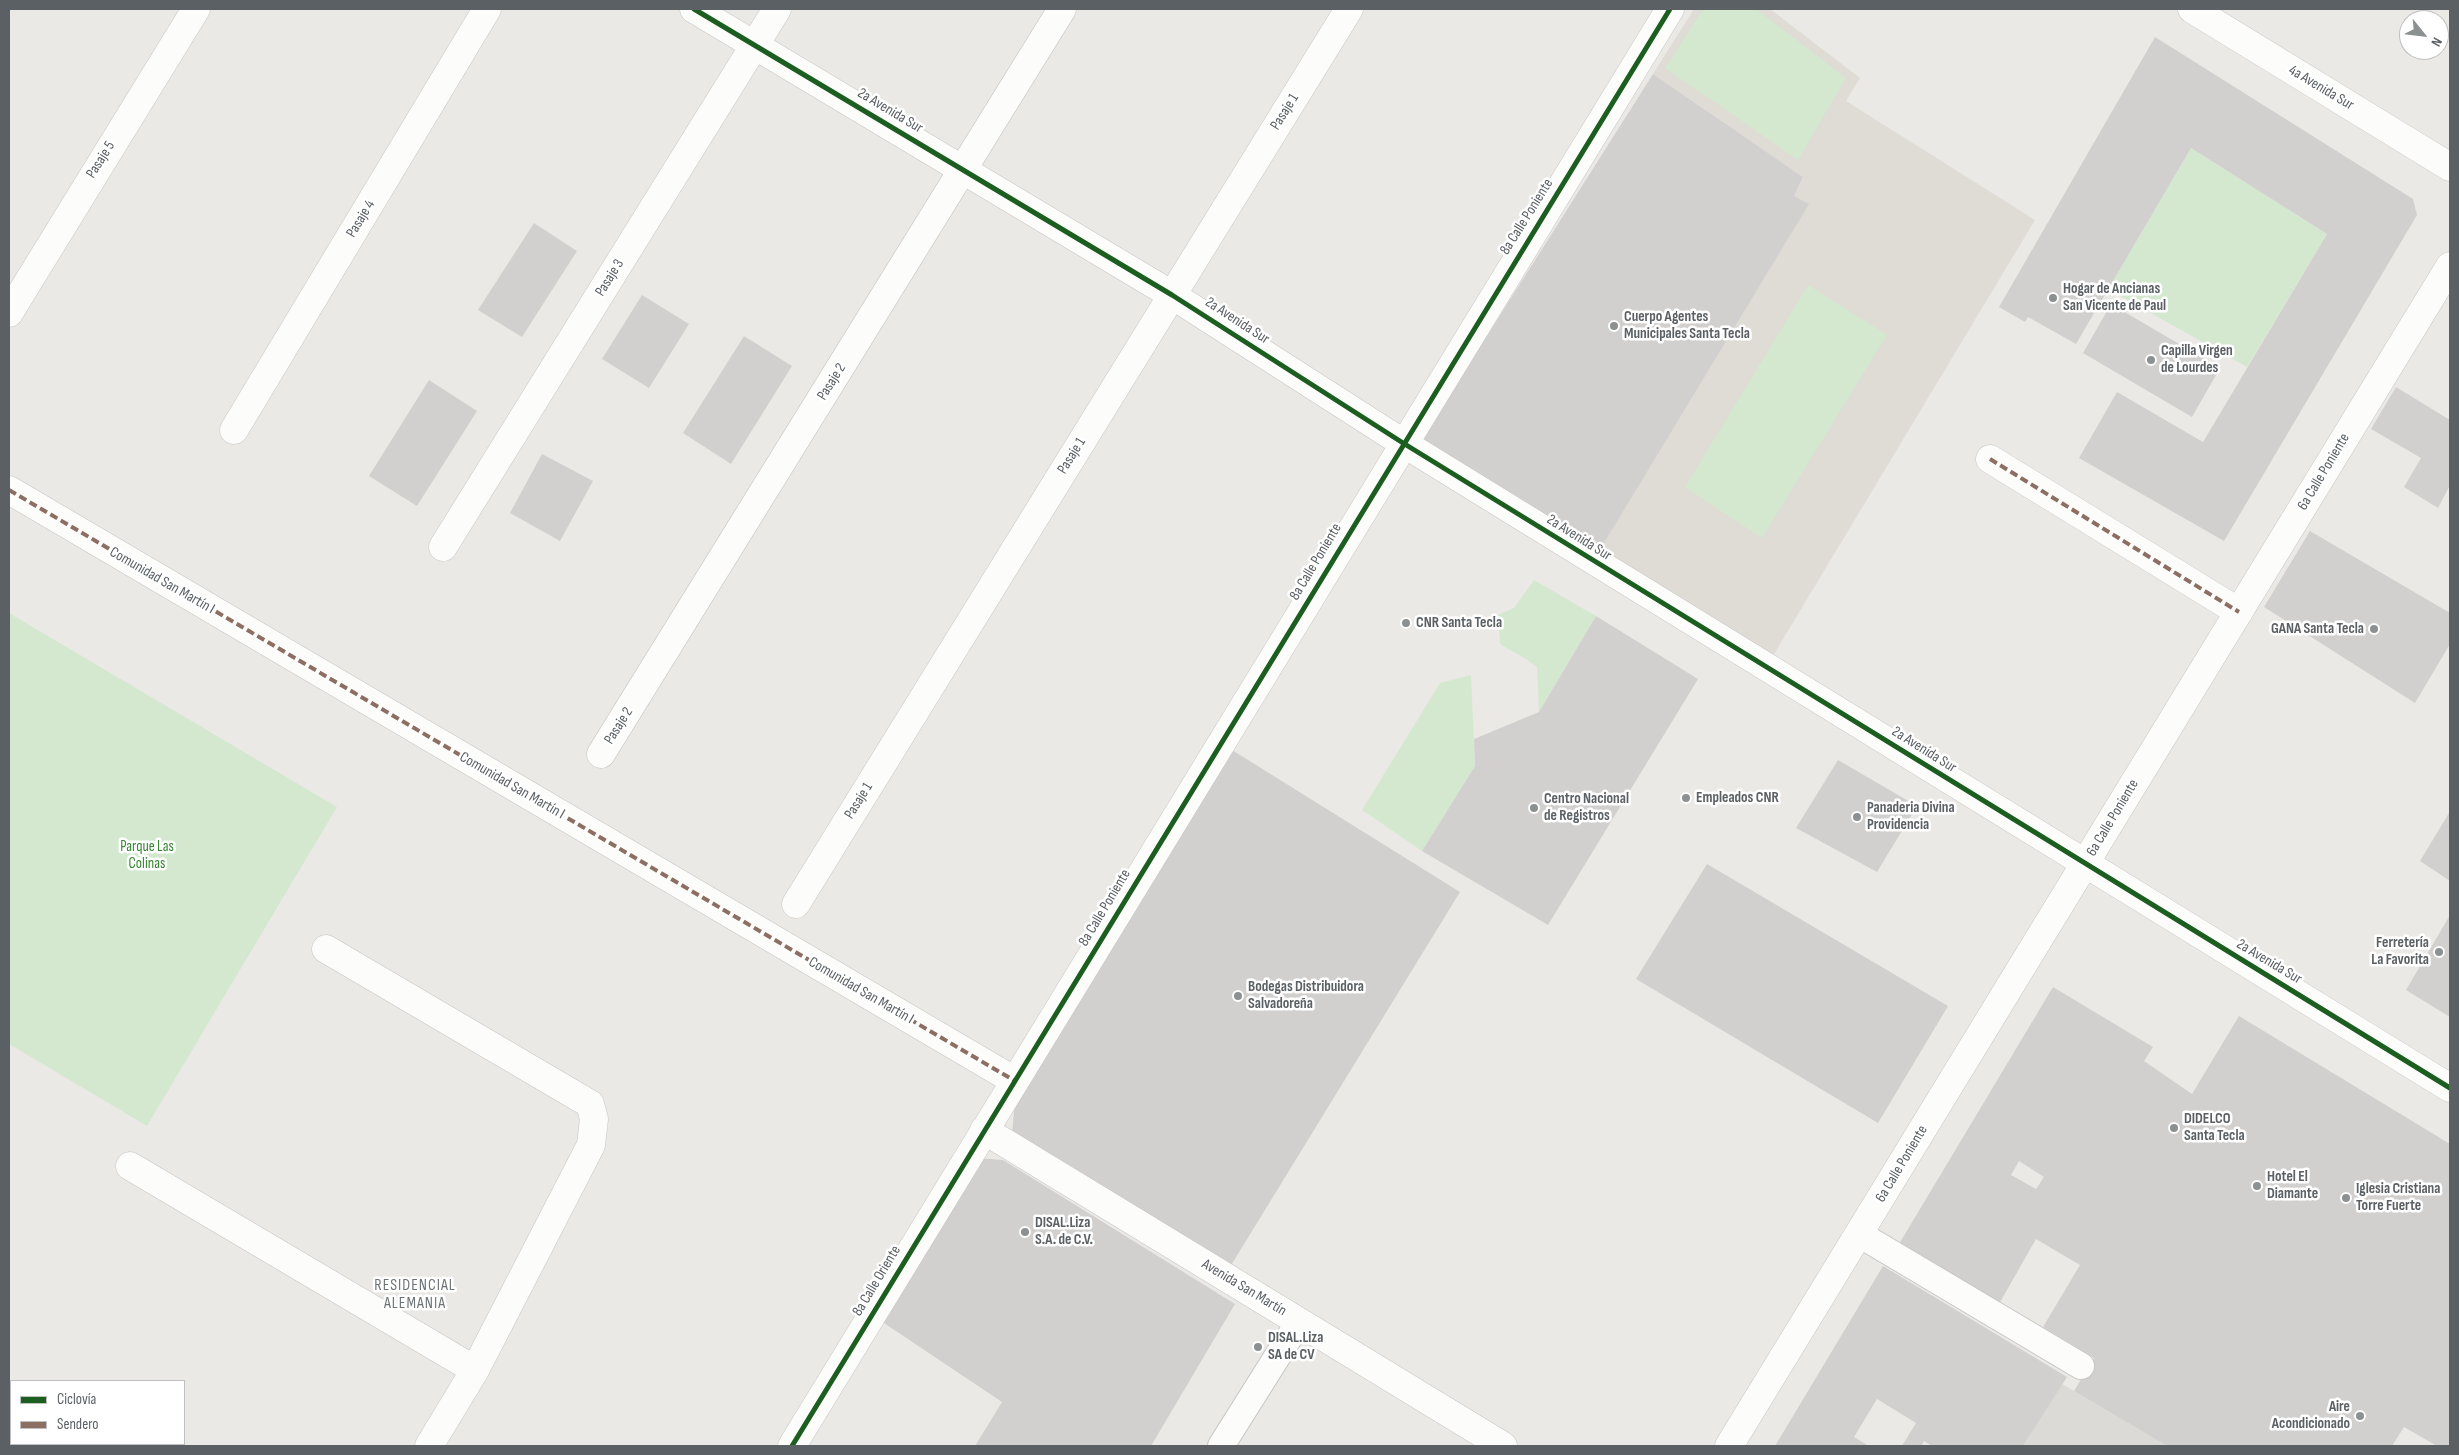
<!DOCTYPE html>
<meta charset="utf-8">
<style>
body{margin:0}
#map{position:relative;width:2459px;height:1455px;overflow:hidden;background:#ebe9e5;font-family:"Sofia Sans Condensed",sans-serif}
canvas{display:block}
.frame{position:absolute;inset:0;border:10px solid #5b6064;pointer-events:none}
.legend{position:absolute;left:10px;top:1380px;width:175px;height:65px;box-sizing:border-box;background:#fff;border:1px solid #bdbfc1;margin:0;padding:6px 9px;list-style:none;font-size:15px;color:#5b6064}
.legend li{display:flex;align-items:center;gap:10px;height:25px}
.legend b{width:25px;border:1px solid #bdbfc1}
.north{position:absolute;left:2399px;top:10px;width:50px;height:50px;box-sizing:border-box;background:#fff;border:1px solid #bdbfc1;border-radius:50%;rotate:119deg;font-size:14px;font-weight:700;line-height:20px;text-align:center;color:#5b6064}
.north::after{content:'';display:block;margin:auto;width:18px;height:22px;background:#8d9091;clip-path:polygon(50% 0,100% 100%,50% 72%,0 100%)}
</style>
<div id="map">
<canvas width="2459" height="1455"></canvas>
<div class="frame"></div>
<ul class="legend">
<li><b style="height:6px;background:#1b5e20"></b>Ciclovía</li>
<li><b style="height:6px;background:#8d6e63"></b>Sendero</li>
</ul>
<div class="north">N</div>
</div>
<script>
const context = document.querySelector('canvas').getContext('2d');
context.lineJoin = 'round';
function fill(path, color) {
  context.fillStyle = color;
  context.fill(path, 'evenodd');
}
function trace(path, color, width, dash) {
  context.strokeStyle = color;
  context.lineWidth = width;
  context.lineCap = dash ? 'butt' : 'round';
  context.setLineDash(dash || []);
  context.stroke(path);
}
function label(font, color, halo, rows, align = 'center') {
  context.font = font + ' "Sofia Sans Condensed",sans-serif';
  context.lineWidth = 5;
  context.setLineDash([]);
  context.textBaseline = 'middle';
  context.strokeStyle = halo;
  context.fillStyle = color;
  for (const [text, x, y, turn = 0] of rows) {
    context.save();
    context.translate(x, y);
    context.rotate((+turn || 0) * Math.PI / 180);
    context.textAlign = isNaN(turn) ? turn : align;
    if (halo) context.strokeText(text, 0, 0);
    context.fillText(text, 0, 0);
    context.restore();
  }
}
const industrial = new Path2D(`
 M2062,1384L2074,1391L2167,1446H2023Z`);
const education = new Path2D(`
 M1694,9H1770L1860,78L1846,101L2035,220L1768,664L1595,558L1808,204L1794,196L1803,177L1653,74Z`);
const green = new Path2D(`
 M1703,9H1756L1846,78L1798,160L1665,68Z
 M2191,148L2327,234L2247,367L2108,289Z
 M1808,285L1887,335L1762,538L1685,487Z
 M1534,580L1596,616L1539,712L1537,667C1525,657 1512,652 1500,644L1498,615L1514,608Z
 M9,613L337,807L147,1126L9,1044Z
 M1471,675L1475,766L1422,851L1362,810L1440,683Z`);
const building = new Path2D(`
 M2155,37L2413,199L2417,215L2224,541L2079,458L2117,392L2203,442L2327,234L2191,148L2076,344L2028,317L2025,322L1999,307Z
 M1653,74L1803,177L1794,196L1809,204L1595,558L1416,448Z
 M534,223L577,251L522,337L478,310Z
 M642,295L689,324L649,388L602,359Z
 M2111,304L2220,368L2192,417L2083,353Z
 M744,336L792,366L731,464L683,433Z
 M429,380L477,411L417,506L369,476Z
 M2396,387L2450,420V485L2438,508L2404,487L2421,458L2371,429Z
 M542,454L593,481L560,541L510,513Z
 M2310,531L2450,613V644L2415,703L2264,607Z
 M1596,616L1698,679L1548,925L1422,851L1475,766L1474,739L1539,712Z
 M1232,750L1460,892L1230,1267L1012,1134L1015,1100Z
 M1838,760L1917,806L1877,872L1796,828Z
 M2449,813L2450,814V881L2420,861Z
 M1707,864L1948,1006L1878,1123L1636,979Z
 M2450,915V1017L2406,990Z
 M2053,987L2153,1047L2144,1061L2192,1094L2239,1016L2450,1144V1446H2437L2404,1427L2392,1446H2167L2074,1391L2094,1358L2043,1327L2080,1265L2036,1239L1999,1304L1899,1244ZM2019,1161L2044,1177L2036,1189L2011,1175Z
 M977,1158L1003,1160L1235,1304L1151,1446H975L1002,1402L878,1319Z
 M1883,1266L2067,1377L2023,1446H1932L1924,1441L1921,1446H1902L1916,1423L1877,1399L1854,1437L1869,1446H1775Z`);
const lane = new Path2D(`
 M1859,1234L2081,1366
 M1221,1446L1299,1322`);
const street = new Path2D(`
 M694,9L1172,295L1403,443L2450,1088
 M2192,9L2450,167
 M9,313L196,9
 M234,430L487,9
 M1990,459L2239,612
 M9,490L1015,1081
 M443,547L777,9
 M601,754L1062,9
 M796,904L1349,9
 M326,949L590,1104L594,1119L591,1145L475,1370L429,1446
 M984,1130L1503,1446
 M130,1166L475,1370
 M792,1446L1670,9
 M1729,1446L2450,266`);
const quiet = new Path2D(`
 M1990,459L2239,612
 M9,490L1015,1081`);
const cycleway = new Path2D(`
 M694,9L1172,295L1403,443L2450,1088
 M792,1446L1670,9`);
const markers = [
 [2053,298,5,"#8d9091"],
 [1614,326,5,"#8d9091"],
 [2151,360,5,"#8d9091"],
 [1406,623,5,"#8d9091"],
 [2374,629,5,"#8d9091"],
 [1686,798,5,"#8d9091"],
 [1534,808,5,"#8d9091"],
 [1857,817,5,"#8d9091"],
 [2439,952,5,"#8d9091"],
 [1238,996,5,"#8d9091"],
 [2174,1128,5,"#8d9091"],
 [2257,1186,5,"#8d9091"],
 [2346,1198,5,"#8d9091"],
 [1025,1232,5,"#8d9091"],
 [1258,1347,5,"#8d9091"],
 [2360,1416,5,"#8d9091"]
];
const streetNames = [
 ["4a Avenida Sur",2321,88,31],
 ["2a Avenida Sur",890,111,31],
 ["Pasaje 1",1285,112,-58],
 ["Pasaje 5",101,160,-58],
 ["8a Calle Poniente",1527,217,-58],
 ["Pasaje 4",361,219,-59],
 ["Pasaje 3",610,278,-58],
 ["2a Avenida Sur",1237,321,33],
 ["Pasaje 2",832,382,-58],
 ["Pasaje 1",1072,456,-58],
 ["6a Calle Poniente",2324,472,-59],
 ["2a Avenida Sur",1579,538,32],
 ["8a Calle Poniente",1316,562,-59],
 ["Comunidad San Martín I",162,581,30],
 ["Pasaje 2",619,726,-58],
 ["2a Avenida Sur",1924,750,32],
 ["Comunidad San Martín I",512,786,30],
 ["Pasaje 1",859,801,-58],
 ["6a Calle Poniente",2113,818,-59],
 ["8a Calle Poniente",1105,908,-59],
 ["2a Avenida Sur",2269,962,31],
 ["Comunidad San Martín I",861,991,30],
 ["6a Calle Poniente",1902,1164,-59],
 ["8a Calle Oriente",877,1281,-59],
 ["Avenida San Martín",1244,1288,31]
];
const poiNames = [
 ["Hogar de Ancianas",2063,289],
 ["San Vicente de Paul",2063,306],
 ["Cuerpo Agentes",1624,317],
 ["Municipales Santa Tecla",1624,334],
 ["Capilla Virgen",2161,351],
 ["de Lourdes",2161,368],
 ["CNR Santa Tecla",1416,623],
 ["GANA Santa Tecla",2364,629,"right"],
 ["Empleados CNR",1696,798],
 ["Centro Nacional",1544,799],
 ["de Registros",1544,816],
 ["Panaderia Divina",1867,808],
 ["Providencia",1867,825],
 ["Ferretería",2429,943,"right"],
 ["La Favorita",2429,960,"right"],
 ["Bodegas Distribuidora",1248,987],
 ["Salvadoreña",1248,1004],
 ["DIDELCO",2184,1119],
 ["Santa Tecla",2184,1136],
 ["Hotel El",2267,1177],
 ["Diamante",2267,1194],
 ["Iglesia Cristiana",2356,1189],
 ["Torre Fuerte",2356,1206],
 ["DISAL.Liza",1035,1223],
 ["S.A. de C.V.",1035,1240],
 ["DISAL.Liza",1268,1338],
 ["SA de CV",1268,1355],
 ["Aire",2350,1407,"right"],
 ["Acondicionado",2350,1424,"right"]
];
const parkNames = [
 ["Parque Las",147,847],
 ["Colinas",147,864]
];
const neighbourhoodNames = [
 ["RESIDENCIAL",415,1286],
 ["ALEMANIA",415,1304]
];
fill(industrial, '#dcdad6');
fill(education, '#dfdbd5');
fill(green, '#d4e8d0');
fill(building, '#d2d0ce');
trace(lane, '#c6c6c6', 28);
trace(street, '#c6c6c6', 29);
trace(lane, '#fcfcfb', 26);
trace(street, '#fcfcfb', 28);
trace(quiet, '#8d6e63', 4, [8, 4]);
trace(cycleway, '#1b5e20', 5);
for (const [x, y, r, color] of markers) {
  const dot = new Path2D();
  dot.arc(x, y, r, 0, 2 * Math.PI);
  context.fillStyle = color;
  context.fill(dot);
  trace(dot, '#fff', 2);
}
label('15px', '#5b6064', '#fff', streetNames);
label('bold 15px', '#5b6064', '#fff', poiNames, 'left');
label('15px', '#358531', '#fff', parkNames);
context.letterSpacing = '1px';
label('16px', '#6c7276', '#fff', neighbourhoodNames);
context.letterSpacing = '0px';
</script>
